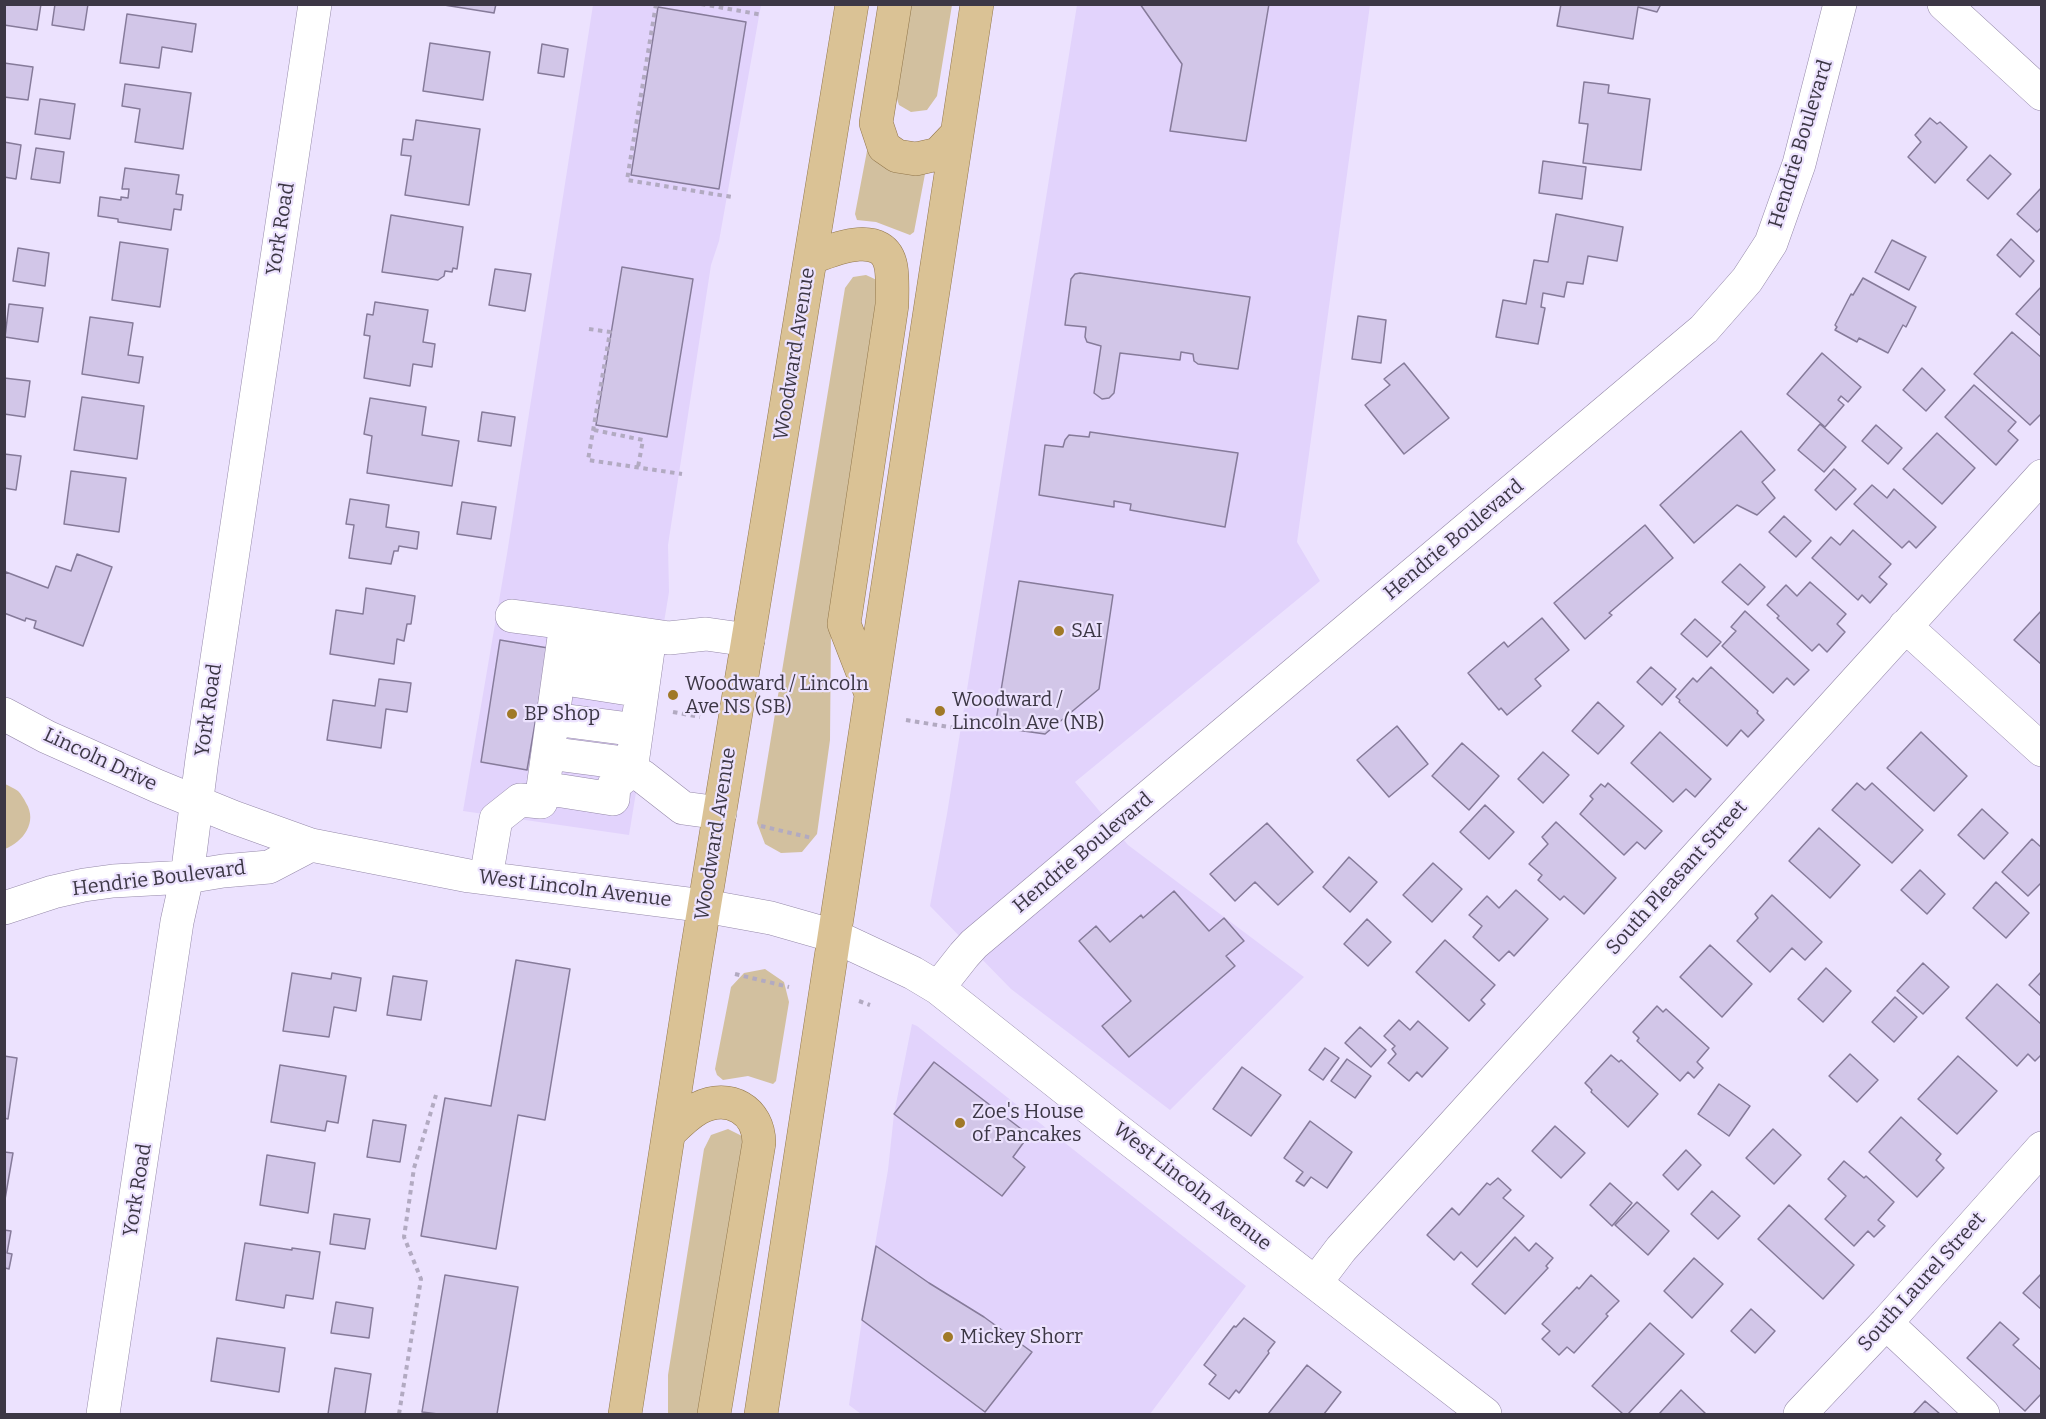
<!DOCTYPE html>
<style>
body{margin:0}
#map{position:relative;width:2046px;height:1419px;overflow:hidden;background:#ece2fe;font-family:Bitter,serif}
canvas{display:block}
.frame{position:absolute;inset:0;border:6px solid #3c3745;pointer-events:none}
</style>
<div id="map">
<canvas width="2046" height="1419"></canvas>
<div class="frame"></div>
</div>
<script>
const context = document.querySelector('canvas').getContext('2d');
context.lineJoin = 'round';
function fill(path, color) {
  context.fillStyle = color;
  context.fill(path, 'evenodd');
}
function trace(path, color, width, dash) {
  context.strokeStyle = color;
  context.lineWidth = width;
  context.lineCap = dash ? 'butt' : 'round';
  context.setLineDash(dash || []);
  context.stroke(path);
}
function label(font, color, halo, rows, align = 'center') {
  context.font = font + ' Bitter,serif';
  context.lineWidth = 4.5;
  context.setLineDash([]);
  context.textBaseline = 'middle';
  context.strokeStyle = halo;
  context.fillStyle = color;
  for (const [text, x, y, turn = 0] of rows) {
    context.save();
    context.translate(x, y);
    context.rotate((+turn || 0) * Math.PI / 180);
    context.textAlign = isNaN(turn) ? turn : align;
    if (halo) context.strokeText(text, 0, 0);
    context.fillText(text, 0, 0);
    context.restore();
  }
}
const built = new Path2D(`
 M593,5H761L719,241L711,265L668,545L669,592L629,835L463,811L507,554Z
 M1077,5H1370L1297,542L1320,581L1075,782L1128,845L1304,977L1170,1110L1011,989L930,906L947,814Z
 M912,1024L917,1026L1246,1286L1150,1414H861L849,1405L862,1320L888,1170L894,1114Z`);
const green = new Path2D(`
 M908,5H952L937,96L927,110L911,112L899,105L894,90Z
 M867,151H872L925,174L914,232L910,235L876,222L857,220L855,214Z
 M866,275L879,281L831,629L830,740L817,834L802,852L781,853L765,844L757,823L845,288L853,277Z
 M5,784C9,786 14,788 18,791C21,794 24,799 26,803C38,822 23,842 5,849Z
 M765,969L784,982L789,1002L776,1081L773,1084L748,1076L723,1080L717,1075L715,1069L731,987L744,973Z
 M728,1129L742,1136L747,1149L704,1414H668V1375L704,1149L711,1135Z`);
const building = new Path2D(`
 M4,4H41L37,30L4,25Z
 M55,4H88L84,30L52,25Z
 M438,4H496L494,13Z
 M1140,4H1269L1246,141L1170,131L1182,64Z
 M1561,4H1661L1657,12L1638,7L1633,39L1557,26Z
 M658,7L746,22L719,189L631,175Z
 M127,14L196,24L192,52L162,47L159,68L120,63Z
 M430,43L490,52L483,100L423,91Z
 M542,44L568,49L564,77L538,73Z
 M4,63L33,67L28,100L4,97Z
 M1584,82L1609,85L1608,93L1650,99L1641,170L1583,163L1588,124L1579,123Z
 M125,84L191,93L183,149L135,142L140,109L122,106Z
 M40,99L75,104L70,139L35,134Z
 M1930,118L1937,124L1940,122L1967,147L1935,183L1908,157L1921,142L1915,135Z
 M416,120L480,129L469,205L405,195L411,156L401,155L403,139L413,140Z
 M4,142L21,145L16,179L4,177Z
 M36,148L64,152L60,183L31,179Z
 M1990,155L2011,174L1988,199L1967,180Z
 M1543,161L1586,167L1582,199L1539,193Z
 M125,168L179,175L176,194L183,195L181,210L174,209L171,230L118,222V219L98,216L100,197L121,200V197L128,198L129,189H122Z
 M2042,187V227L2037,232L2017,214Z
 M1556,214L1623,227L1617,261L1588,256L1583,284L1567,282L1564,297L1543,293L1541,307L1545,308L1538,344L1496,337L1503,300L1526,304L1534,260L1548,262Z
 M391,215L463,227L457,269L453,268L452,272L445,271L444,276L438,280L382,272Z
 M2011,239L2034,261L2020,277L1997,255Z
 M1892,240L1926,257L1909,290L1875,272Z
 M120,242L168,249L160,307L112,300Z
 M18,248L49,253L45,286L13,281Z
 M622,267L693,279L667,437L596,425Z
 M495,269L531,274L525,311L489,305Z
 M1080,273L1250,297L1238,369L1198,364L1194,361L1193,354L1181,352L1180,360L1120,353L1114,393L1109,398L1102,399L1094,393L1101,346L1087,342L1085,337L1086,327L1065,325L1071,279L1075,274Z
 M1863,278L1916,307L1906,327L1903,325L1888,353L1859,338L1857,342L1835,330L1837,327L1835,325L1851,294L1853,295Z
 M2042,286V337L2016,314Z
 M375,302L428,310L423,342L435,344L432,367L413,364L410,386L364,378L370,336L364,335L367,314L373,315Z
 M9,304L43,308L38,342L5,337Z
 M1358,316L1386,320L1381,363L1352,359Z
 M90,317L133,323L128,355L143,357L139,383L82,374Z
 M2012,332L2042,358V413L2030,425L1974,374Z
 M1822,353L1861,387L1848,402L1841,396L1838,400L1844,405L1825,427L1787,394Z
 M1404,363L1449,418L1404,454L1365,405L1390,385L1384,379Z
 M1922,368L1945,390L1926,411L1903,390Z
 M4,378L30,381L25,417L4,414Z
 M1974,385L2016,422L2008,431L2018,440L1996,465L1945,417Z
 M82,397L144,406L137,459L74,450Z
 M370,398L426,407L422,435L459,441L452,486L367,473L372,436L364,434Z
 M482,412L515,417L511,446L478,441Z
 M1820,424L1846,447L1824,472L1798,450Z
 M1876,425L1902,448L1888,464L1862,441Z
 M1741,431L1775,470L1762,482L1775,498L1757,515L1737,505L1694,543L1660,505Z
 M1090,432L1238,453L1225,527L1130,510L1131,504L1114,501V507L1039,495L1045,445L1063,447L1065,440L1069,435L1089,437Z
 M1937,433L1975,468L1942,504L1903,469Z
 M4,454L21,456L16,490L4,488Z
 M1834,469L1856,489L1836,510L1815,490Z
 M71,471L126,478L119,532L64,524Z
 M1872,485L1887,498L1894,489L1936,527L1916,548L1909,541L1902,548L1854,504Z
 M350,499L389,505L386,527L419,532L417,549L399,546L398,551H394L391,564L349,558L354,525L346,524Z
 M462,502L496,507L491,539L457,534Z
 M1784,516L1811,541L1796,557L1769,532Z
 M1645,525L1673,558L1609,613L1612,615L1585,639L1554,603Z
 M1853,530L1891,564L1879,577L1887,584L1870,603L1862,595L1858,600L1812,558L1831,537L1840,545Z
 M77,554L112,567L83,646L34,628L36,621L26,618L25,621L4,613V577L6,572L48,588L56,566L71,571Z
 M1740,564L1765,587L1748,605L1722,582Z
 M1019,581L1113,595L1099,689L1045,734L995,727Z
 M1810,582L1846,614L1837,624L1845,632L1827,652L1819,644L1812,651L1777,618L1779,616L1767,605L1786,585L1797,596Z
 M366,588L415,596L411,624H407L404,641L397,639L394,664L330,654L336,610L363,614Z
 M2042,610V665L2014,640Z
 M1745,611L1809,670L1794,685L1787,678L1773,693L1722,646L1736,631L1731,627Z
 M1542,618L1569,650L1535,679L1541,686L1507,715L1501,708L1499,710L1468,673L1504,642L1508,647Z
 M1695,619L1721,642L1707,657L1681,634Z
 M500,640L548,648L527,770L481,762Z
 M1651,667L1676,689L1662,705L1637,682Z
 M1711,667L1758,711L1757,713L1764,720L1748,737L1741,730L1727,746L1679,702L1680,700L1676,697L1693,678L1697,682Z
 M379,679L411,683L407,712L386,709L381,748L327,740L333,700L375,706Z
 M1598,702L1624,726L1598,754L1572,731Z
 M1397,726L1428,764L1389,797L1357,760Z
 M1660,732L1711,779L1695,797L1686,789L1673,802L1631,763Z
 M1921,732L1967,776L1934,811L1887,768Z
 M1462,743L1499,776L1469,810L1432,776Z
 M1543,752L1569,775L1543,803L1518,779Z
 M1608,783L1662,831L1645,849L1637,842L1624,855L1580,814L1593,799L1590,796L1601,784L1605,787Z
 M1857,783L1865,790L1872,783L1923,830L1892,863L1832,810Z
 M1485,805L1514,832L1489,859L1460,832Z
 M1982,809L2008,833L1984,859L1958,835Z
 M1556,822L1616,878L1584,914L1564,896L1560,900L1538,880L1542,875L1529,864L1548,844L1542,837Z
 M1267,823L1313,872L1278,905L1255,882L1235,901L1210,874Z
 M1819,828L1860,865L1830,898L1789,861Z
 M2032,839L2042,848V882L2028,896L2002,872Z
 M1349,857L1377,882L1350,912L1323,887Z
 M1433,863L1462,889L1432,922L1403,895Z
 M1920,870L1945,894L1927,914L1901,890Z
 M1996,882L2029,913L2006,938L1973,908Z
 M1516,890L1548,919L1514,956L1509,951L1499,961L1473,937L1482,926L1469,915L1487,896L1499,908Z
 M1174,891L1209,931L1224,918L1244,941L1226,956L1235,966L1129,1057L1102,1026L1131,1001L1079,941L1096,926L1110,942L1141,915L1143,918Z
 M1772,895L1822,942L1805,960L1792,948L1770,972L1737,941L1758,918L1755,914Z
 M1367,919L1391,942L1368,966L1344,944Z
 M1445,940L1495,985L1481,1000L1485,1004L1469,1021L1416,972Z
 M1710,945L1752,984L1722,1017L1680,977Z
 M516,960L570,969L545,1120L518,1115L496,1249L421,1236L445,1098L491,1106Z
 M1923,963L1949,987L1923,1014L1897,991Z
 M1826,968L1851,991L1823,1022L1798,999Z
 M2042,971V997L2029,985Z
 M292,973L331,979L332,973L361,978L356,1011L334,1007L329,1037L283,1031Z
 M393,976L427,981L421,1020L387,1015Z
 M1997,984L2042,1025V1054L2035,1061L2028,1054L2017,1066L1966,1018Z
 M1895,997L1917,1017L1894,1042L1872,1022Z
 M1657,1006L1663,1012L1666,1009L1709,1048L1697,1062L1703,1068L1694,1078L1688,1072L1680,1081L1637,1041L1639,1038L1633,1032Z
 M1399,1020L1410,1030L1418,1021L1448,1048L1422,1077L1417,1072L1409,1081L1388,1063L1396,1054L1392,1049L1395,1046L1384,1036Z
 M1360,1027L1386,1050L1371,1067L1345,1043Z
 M1325,1048L1339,1058L1323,1080L1309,1070Z
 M1850,1054L1878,1080L1857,1102L1829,1076Z
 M1611,1055L1619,1062L1621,1060L1658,1094L1628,1127L1591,1092L1592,1090L1585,1083Z
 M4,1056L17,1058L8,1119L4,1118Z
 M1958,1056L1997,1091L1957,1134L1918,1099Z
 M1347,1059L1371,1076L1355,1098L1331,1081Z
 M934,1062L1029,1135L1013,1157L1025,1167L1002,1196L894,1114Z
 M280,1065L346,1076L338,1123L327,1121L325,1131L271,1122Z
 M1242,1067L1281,1095L1251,1136L1213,1109Z
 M1719,1084L1750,1106L1729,1136L1698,1114Z
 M1901,1117L1941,1154L1936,1160L1944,1168L1917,1197L1869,1152Z
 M373,1120L406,1125L400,1162L367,1157Z
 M1310,1121L1352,1152L1327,1188L1311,1177L1304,1186L1296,1181L1303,1172L1284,1158Z
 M1555,1126L1585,1153L1561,1178L1532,1151Z
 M1773,1129L1801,1155L1774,1184L1746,1158Z
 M1686,1150L1701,1165L1678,1190L1663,1175Z
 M4,1152L13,1153L4,1205Z
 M267,1155L315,1163L308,1213L260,1205Z
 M1844,1161L1864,1178L1866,1176L1894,1202L1878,1220L1885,1226L1874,1237L1868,1231L1854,1246L1825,1219L1846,1196L1828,1179Z
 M1498,1178L1511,1190L1503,1198L1524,1216L1477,1267L1461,1252L1454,1260L1427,1235L1452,1208L1459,1215L1487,1183L1490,1185Z
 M1610,1183L1632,1203L1612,1226L1590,1205Z
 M1712,1191L1740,1216L1718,1239L1691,1214Z
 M1637,1202L1669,1231L1648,1255L1615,1225Z
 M1789,1205L1854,1265L1823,1299L1758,1239Z
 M334,1214L370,1219L365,1249L330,1244Z
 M4,1230L11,1231L7,1253L12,1254L9,1269L5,1268L4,1271Z
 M1515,1237L1529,1251L1536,1243L1553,1258L1546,1266L1548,1268L1505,1314L1472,1284Z
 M245,1243L292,1250V1248L320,1252L313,1299L286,1295L284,1308L236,1300Z
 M876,1246L929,1283L984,1317L1032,1352L985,1412L862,1320Z
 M1694,1258L1723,1284L1692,1318L1664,1291Z
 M2042,1273V1310L2023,1293Z
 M445,1275L518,1287L497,1414H438L422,1412Z
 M1591,1275L1619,1301L1606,1314L1608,1316L1574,1353L1567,1347L1559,1355L1542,1339L1550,1331L1542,1324L1577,1287L1579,1289Z
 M336,1302L373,1308L369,1338L331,1333Z
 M1751,1309L1775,1331L1755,1353L1731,1331Z
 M1244,1318L1275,1342L1268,1351L1269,1353L1239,1393L1236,1390L1229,1399L1209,1384L1216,1375L1204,1365L1234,1326L1236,1327Z
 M2000,1322L2019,1339L2013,1345L2042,1371V1393L2025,1411L1967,1358Z
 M1650,1323L1684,1354L1628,1414H1623L1592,1386Z
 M217,1338L285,1348L279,1392L211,1381Z
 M1307,1365L1341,1392L1324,1414H1268Z
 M335,1368L371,1374L365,1414H328Z
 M1681,1390L1706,1414H1659Z
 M1925,1401L1940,1414H1913Z`);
const path = new Path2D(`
 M656,4L627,180L732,197
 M701,4L763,15
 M589,329L610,332L588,460L682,474
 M594,430L643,440L638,467
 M673,712L700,717
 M906,720L955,728
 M761,826L812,838
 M735,974L789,987
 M859,1001L870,1005
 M399,1414L421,1279L404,1237L414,1168L436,1095`);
const minor = new Path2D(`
 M1944,4L2042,94
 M512,616L566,623
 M1905,626L2042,750
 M563,647L646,658
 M559,678L642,691
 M4,714L47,737L157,786L233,817L311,845L469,876L705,906L771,918L834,936L913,973L938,988L1112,1126L1485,1414
 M553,719L637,730
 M548,753L632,764
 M631,771L650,636
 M543,788L613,799L614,785L631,771L642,776L683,808L720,813
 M486,878L496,819L520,800L541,802L566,623L669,638L706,634L748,640
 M4,908L53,892L84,885L113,881L187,877L223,871L269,867L311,845
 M938,988L964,955L974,944L1704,329L1747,280L1771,243L1799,164L1840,4
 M1316,1282L1341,1249L2042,476
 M1886,1323L1983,1414
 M103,1414L177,922L187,877L202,759L315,4
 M1800,1414L1886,1323L2042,1148`);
const major = new Path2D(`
 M895,4L876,123L884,147L897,156L916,159L938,154L956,135
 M811,258C834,249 884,228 891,267C893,279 892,293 892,305L844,624L870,691
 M670,1132C679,1123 688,1114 699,1108C729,1093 759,1110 759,1143L714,1414
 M625,1414L695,963L852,4
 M761,1414L977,4`);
const markers = [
 [1059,631,6,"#a07927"],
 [673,695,6,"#a07927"],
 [940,711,6,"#a07927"],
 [512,714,6,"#a07927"],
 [960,1123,6,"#a07927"],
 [948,1337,6,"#a07927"]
];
const streetNames = [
 ["Hendrie Boulevard",1801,144,-73],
 ["York Road",281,229,-81],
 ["Woodward Avenue",795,354,-81],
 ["Hendrie Boulevard",1454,540,-40],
 ["York Road",209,710,-82],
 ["Lincoln Drive",100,760,25],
 ["Woodward Avenue",716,834,-81],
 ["Hendrie Boulevard",1083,853,-40],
 ["South Pleasant Street",1677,878,-48],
 ["Hendrie Boulevard",159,879,-7],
 ["West Lincoln Avenue",575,889,7],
 ["West Lincoln Avenue",1192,1187,38],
 ["York Road",138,1190,-81],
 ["South Laurel Street",1922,1282,-48]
];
const poiNames = [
 ["SAI",1071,631],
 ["Woodward / Lincoln",685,684],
 ["Ave NS (SB)",685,707],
 ["Woodward /",952,700],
 ["Lincoln Ave (NB)",952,723],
 ["BP Shop",524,714],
 ["Zoe's House",972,1112],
 ["of Pancakes",972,1135],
 ["Mickey Shorr",960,1337]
];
fill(built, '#e2d3fc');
fill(green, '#d2c09f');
fill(building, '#d2c6e8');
trace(building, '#867b9a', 1.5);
trace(minor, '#9589a9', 34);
trace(major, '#92774c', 34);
trace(path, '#b2aac1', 4, [4.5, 4.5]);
trace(minor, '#fff', 33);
trace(major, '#dac295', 33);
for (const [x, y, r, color] of markers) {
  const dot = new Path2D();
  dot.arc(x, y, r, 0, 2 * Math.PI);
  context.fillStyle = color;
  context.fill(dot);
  trace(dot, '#ece2fe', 2);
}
label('20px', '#3c3745', '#ece2fe', streetNames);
label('20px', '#3c3745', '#ece2fe', poiNames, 'left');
</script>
